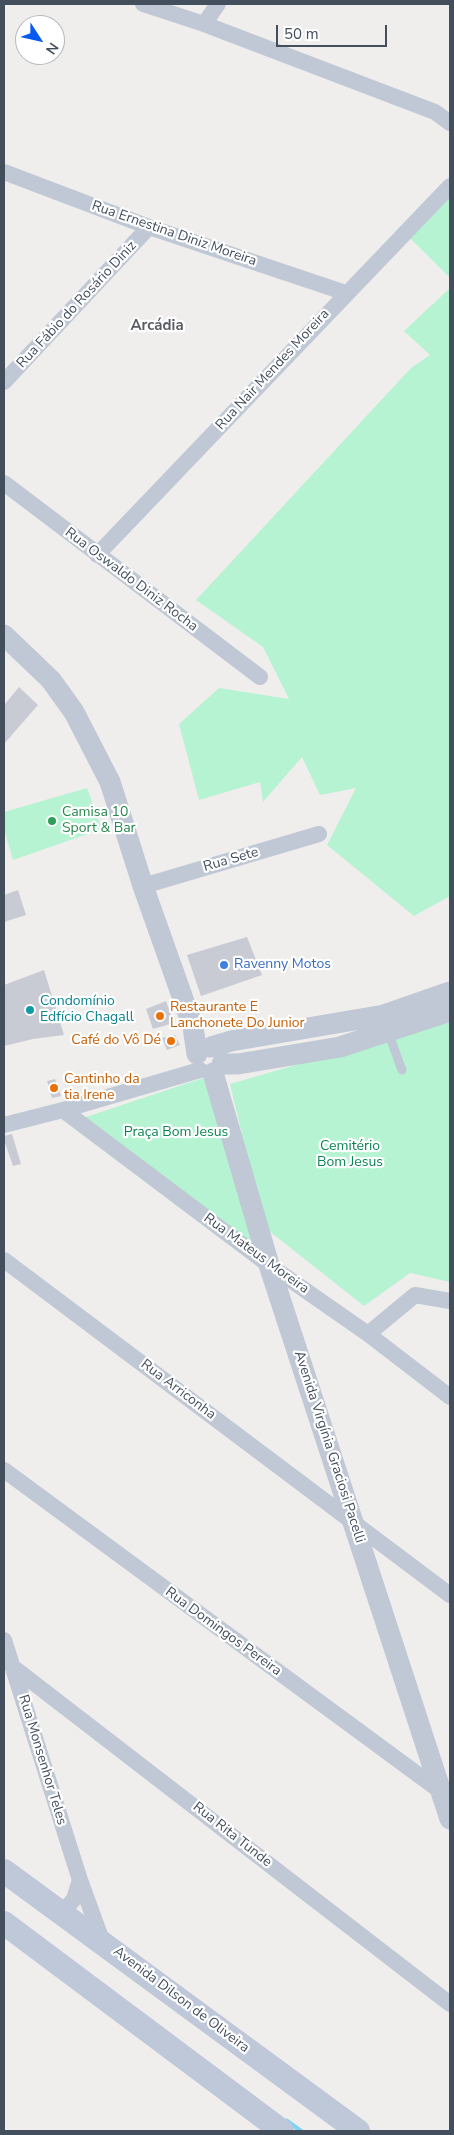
<!DOCTYPE html>
<meta charset="utf-8">
<style>
body{margin:0}
#map{position:relative;width:454px;height:2135px;overflow:hidden;background:#f0eded;font-family:"Nunito Sans",sans-serif}
canvas{display:block}
.frame{position:absolute;inset:0;border:5px solid #444f5d;pointer-events:none}
.north{position:absolute;left:15px;top:15px;width:50px;height:50px;box-sizing:border-box;background:#fff;border:1px solid #b4b9be;border-radius:50%;rotate:125deg;font-size:14px;font-weight:700;line-height:20px;text-align:center;color:#444f5d}
.north::after{content:'';display:block;margin:auto;width:18px;height:22px;background:#075af1;clip-path:polygon(50% 0,100% 100%,50% 72%,0 100%)}
.scale{position:absolute;left:276px;top:25px;width:111px;height:22px;box-sizing:border-box;border:2px solid #444f5d;border-top:0;padding-left:6px;font-size:15px;line-height:18px;white-space:nowrap;color:#444f5d;-webkit-text-stroke:4px #fff;paint-order:stroke}
</style>
<div id="map">
<canvas width="454" height="2135"></canvas>
<div class="frame"></div>
<div class="north">N</div>
<div class="scale">50 m</div>
</div>
<script>
const context = document.querySelector('canvas').getContext('2d');
context.lineJoin = 'round';
function fill(path, color) {
  context.fillStyle = color;
  context.fill(path, 'evenodd');
}
function trace(path, color, width, dash) {
  context.strokeStyle = color;
  context.lineWidth = width;
  context.lineCap = dash ? 'butt' : 'round';
  context.setLineDash(dash || []);
  context.stroke(path);
}
function label(font, color, halo, rows, align = 'center') {
  context.font = font + ' "Nunito Sans",sans-serif';
  context.lineWidth = 4.5;
  context.setLineDash([]);
  context.textBaseline = 'middle';
  context.strokeStyle = halo;
  context.fillStyle = color;
  for (const [text, x, y, turn = 0] of rows) {
    context.save();
    context.translate(x, y);
    context.rotate((+turn || 0) * Math.PI / 180);
    context.textAlign = isNaN(turn) ? turn : align;
    if (halo) context.strokeText(text, 0, 0);
    context.fillText(text, 0, 0);
    context.restore();
  }
}
const green = new Path2D(`
 M450,193V278L408,236Z
 M450,288V896L414,916L327,845L356,788L320,795L302,757L263,802L260,782L199,800L179,724L219,688L289,699L263,647L196,600L411,368L430,355L404,331Z
 M87,788L102,829L13,860L4,829V812Z
 M450,1020V1282L410,1273L364,1306L264,1227L230,1084Z
 M206,1077L260,1251L83,1118Z`);
const stream = new Path2D(`
 M287,2121L301,2131`);
const building = new Path2D(`
 M19,687L38,705L4,744V705Z
 M18,890L26,915L4,922V895Z
 M247,937L262,975L201,996L187,955Z
 M44,970L64,1035L33,1039L4,1046V985Z
 M166,1001L174,1023L153,1029L146,1009Z
 M175,1035L180,1045L167,1050L162,1038Z
 M55,1079L61,1096L52,1098L47,1081Z
 M12,1134L21,1164L13,1166L4,1140V1136Z`);
const service = new Path2D(`
 M388,1032L402,1070`);
const minor = new Path2D(`
 M143,4L204,24L435,112L450,123
 M204,24L218,4
 M4,172L149,227L346,293
 M4,382L149,227
 M4,483L260,677
 M97,555L450,186
 M143,886L319,834
 M63,1110L269,1265L368,1334L450,1397
 M4,1125L63,1110L200,1070
 M4,1260L450,1595
 M368,1334L415,1295L450,1301
 M4,1470L443,1793
 M4,1640L80,1880L103,1943
 M13,1667L450,2004
 M63,1912L74,1899L80,1880`);
const tertiary = new Path2D(`
 M4,635L51,680L74,712L110,782L143,886L193,1027L197,1054
 M211,1047L231,1041L384,1015L450,992
 M222,1064H238L340,1047L450,1011
 M213,1073L269,1265L450,1819`);
const secondary = new Path2D(`
 M4,1871L358,2131
 M4,1923L282,2131`);
const markers = [
 [52,821,5,"#2e9e5b"],
 [224,965,5,"#3f7fe0"],
 [30,1010,5,"#0f9aa8"],
 [160,1016,5,"#e8710a"],
 [171,1041,5,"#e8710a"],
 [54,1088,5,"#e8710a"]
];
const streetNames = [
 ["Rua Ernestina Diniz Moreira",174,234,19],
 ["Rua Fábio do Rosário Diniz",77,305,-47],
 ["Rua Nair Mendes Moreira",273,370,-47],
 ["Rua Oswaldo Diniz Rocha",131,580,37],
 ["Rua Sete",231,860,-16],
 ["Rua Mateus Moreira",256,1254,36],
 ["Rua Arriconha",178,1390,37],
 ["Avenida Virgínia Graciosi Pacelli",329,1447,72],
 ["Rua Domingos Pereira",223,1632,36],
 ["Rua Monsenhor Teles",42,1760,73],
 ["Rua Rita Tunde",232,1835,38],
 ["Avenida Dilson de Oliveira",181,2000,37]
];
const leisureNames = [
 ["Camisa 10",62,813],
 ["Sport & Bar",62,829]
];
const shopNames = [
 ["Ravenny Motos",234,965]
];
const cultureNames = [
 ["Condomínio",40,1002],
 ["Edfício Chagall",40,1018]
];
const foodNames = [
 ["Restaurante E",170,1008],
 ["Lanchonete Do Junior",170,1024],
 ["Café do Vô Dé",161,1041,"right"],
 ["Cantinho da",64,1080],
 ["tia Irene",64,1096]
];
const parkNames = [
 ["Praça Bom Jesus",176,1133],
 ["Cemitério",350,1147],
 ["Bom Jesus",350,1163]
];
const neighbourhoodNames = [
 ["Arcádia",157,326]
];
fill(green, '#b6f3d3');
trace(stream, '#7fd3f5', 4.5);
fill(building, '#c8cbd4');
trace(service, '#bfc8d4', 9);
trace(minor, '#bfc8d4', 16);
trace(tertiary, '#bfc8d4', 21);
trace(secondary, '#bec8d9', 24);
for (const [x, y, r, color] of markers) {
  const dot = new Path2D();
  dot.arc(x, y, r, 0, 2 * Math.PI);
  context.fillStyle = color;
  context.fill(dot);
  trace(dot, '#fff', 2);
}
label('14px', '#444f5d', '#fff', streetNames);
label('14px', '#27864d', '#fff', leisureNames, 'left');
label('14px', '#366cbe', '#fff', shopNames, 'left');
label('14px', '#0d838f', '#fff', cultureNames, 'left');
label('14px', '#c56008', '#fff', foodNames, 'left');
label('14px', '#0d8553', '#fff', parkNames);
label('bold 15px', '#595d63', '#fff', neighbourhoodNames);
</script>
